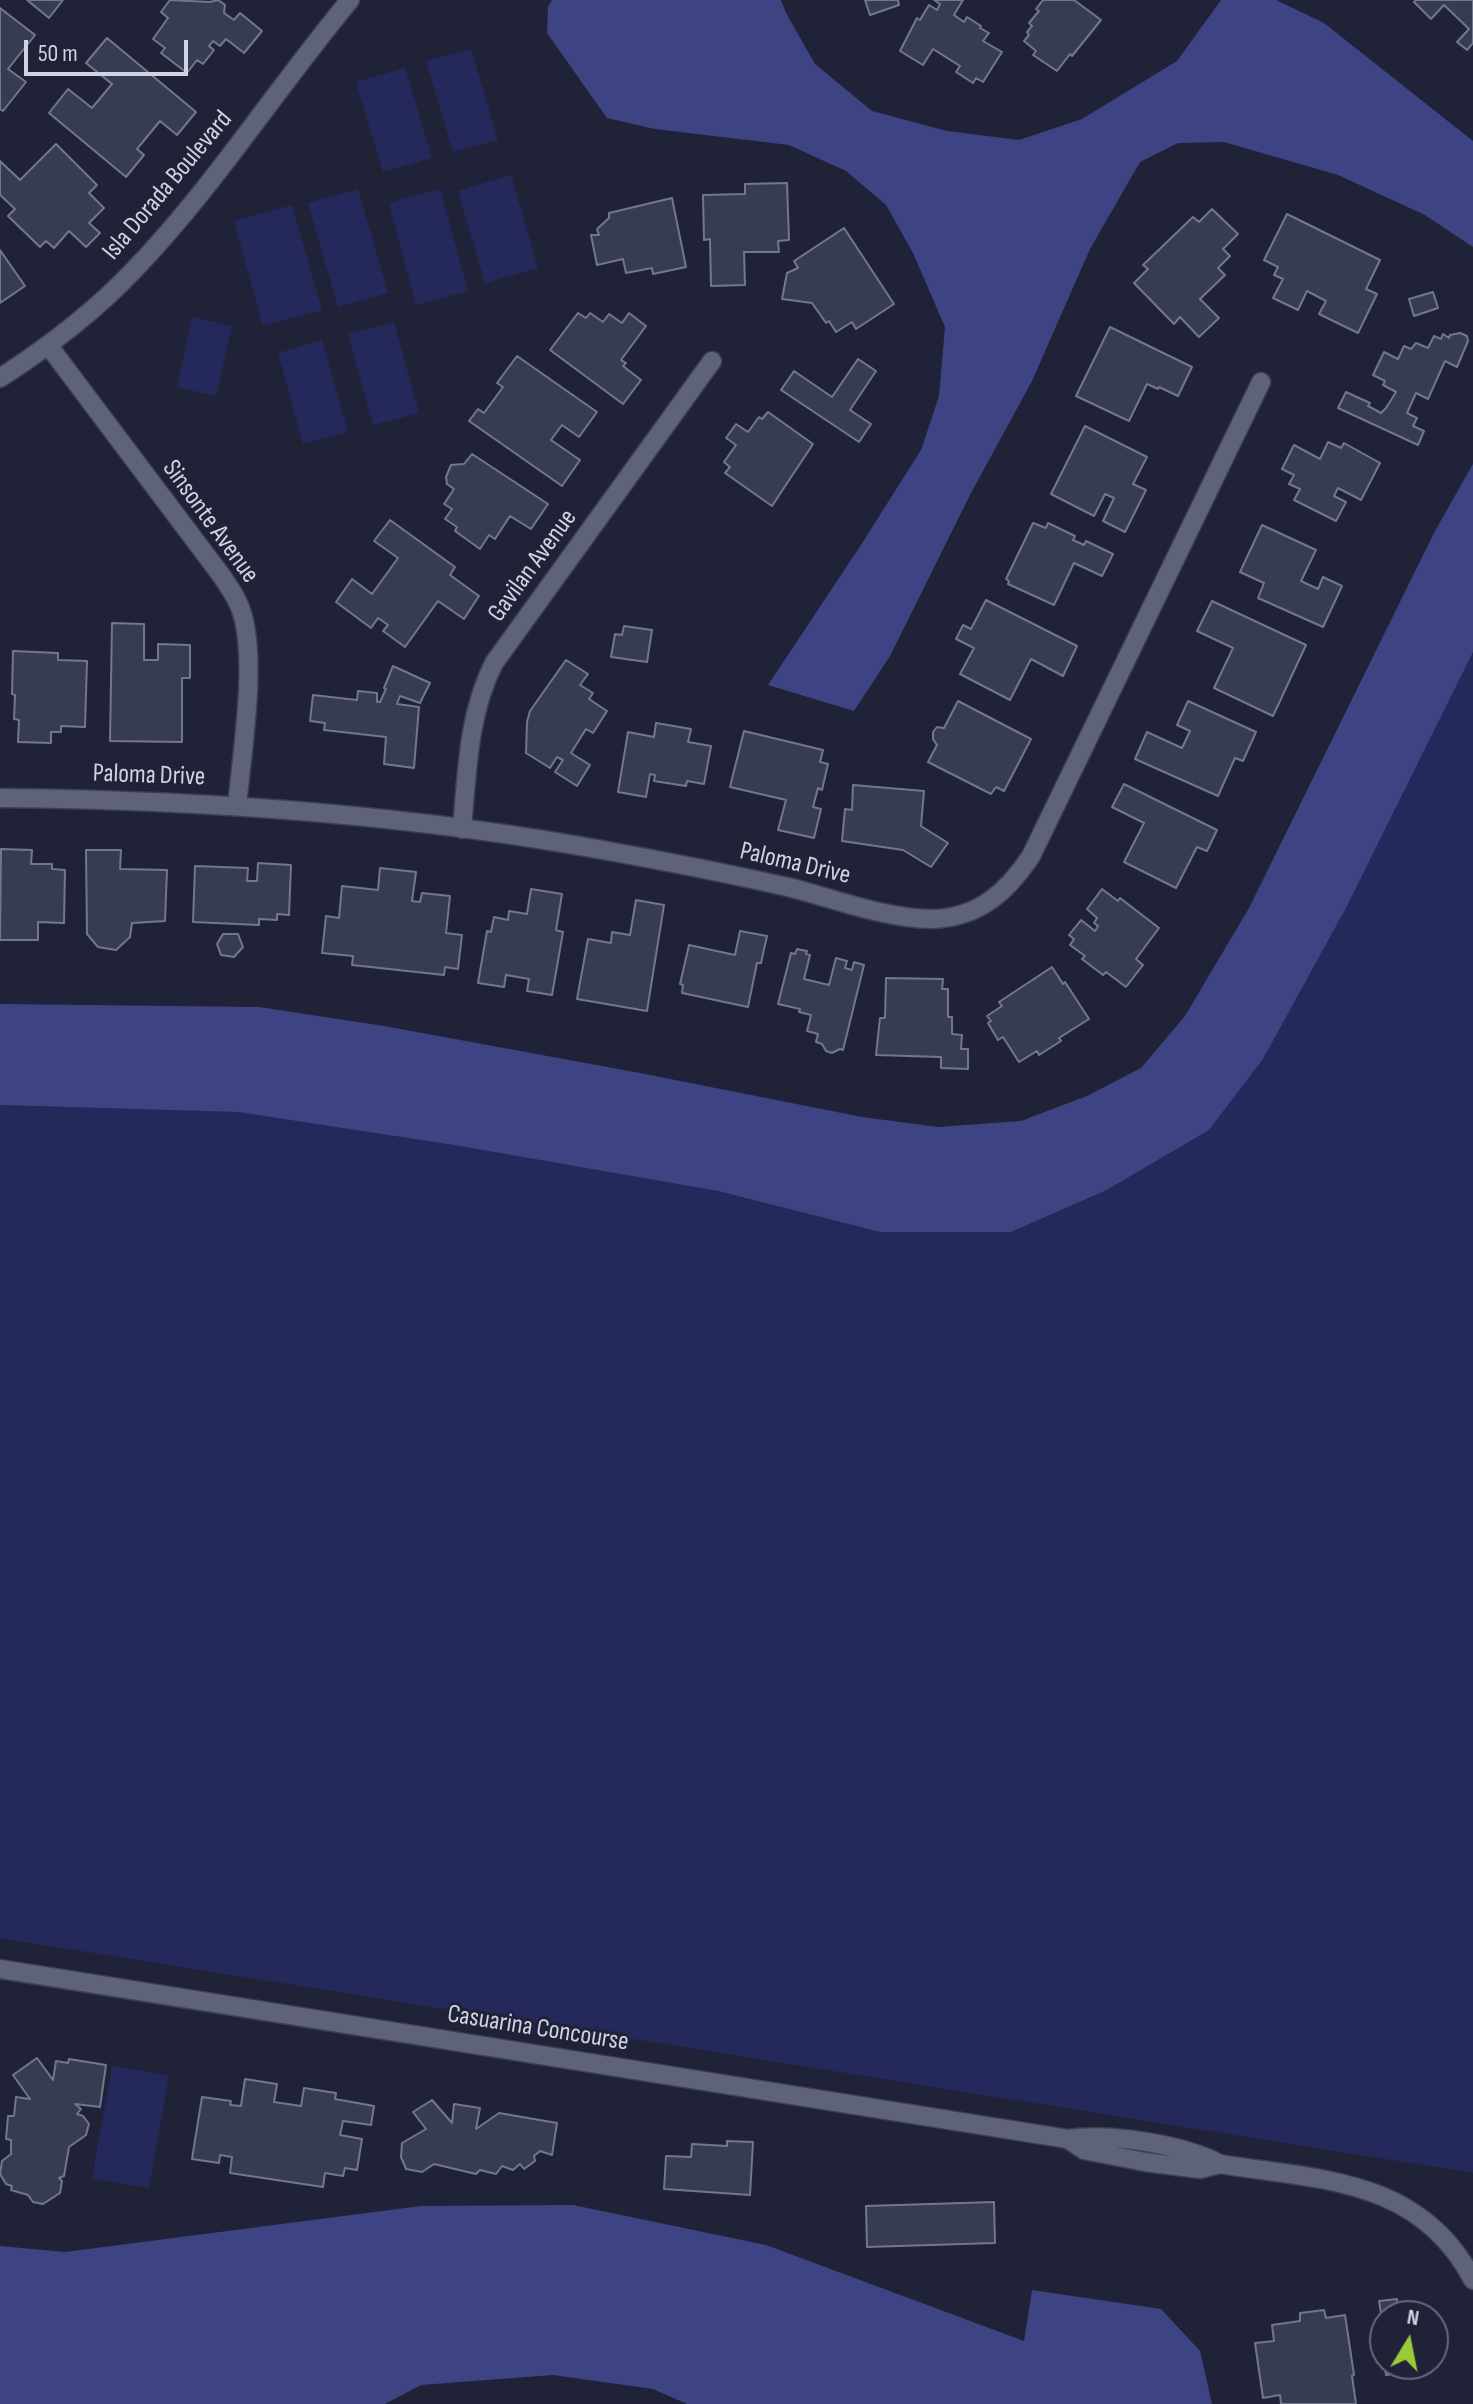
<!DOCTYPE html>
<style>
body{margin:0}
#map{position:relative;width:1473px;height:2404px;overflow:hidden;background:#202338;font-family:"Sofia Sans Condensed",sans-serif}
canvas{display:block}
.north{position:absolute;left:1369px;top:2300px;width:80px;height:80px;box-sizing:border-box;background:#202338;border:2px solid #66697c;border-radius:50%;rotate:10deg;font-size:22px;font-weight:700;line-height:32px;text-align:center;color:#d0d3e1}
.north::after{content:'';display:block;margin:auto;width:28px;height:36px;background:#98cb37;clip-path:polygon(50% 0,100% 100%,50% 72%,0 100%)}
.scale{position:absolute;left:24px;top:40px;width:164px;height:36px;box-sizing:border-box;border:4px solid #d0d3e1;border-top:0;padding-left:10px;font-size:24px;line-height:28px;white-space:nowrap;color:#d0d3e1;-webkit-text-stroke:6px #202338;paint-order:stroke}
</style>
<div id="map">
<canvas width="1473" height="2404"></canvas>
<div class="north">N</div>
<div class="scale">50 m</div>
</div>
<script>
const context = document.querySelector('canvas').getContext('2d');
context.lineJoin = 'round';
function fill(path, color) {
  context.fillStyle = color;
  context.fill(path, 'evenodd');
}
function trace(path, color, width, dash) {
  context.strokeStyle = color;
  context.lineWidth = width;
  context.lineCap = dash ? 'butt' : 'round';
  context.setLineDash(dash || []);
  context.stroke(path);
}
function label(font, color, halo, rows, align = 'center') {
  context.font = font + ' "Sofia Sans Condensed",sans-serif';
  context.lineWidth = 6;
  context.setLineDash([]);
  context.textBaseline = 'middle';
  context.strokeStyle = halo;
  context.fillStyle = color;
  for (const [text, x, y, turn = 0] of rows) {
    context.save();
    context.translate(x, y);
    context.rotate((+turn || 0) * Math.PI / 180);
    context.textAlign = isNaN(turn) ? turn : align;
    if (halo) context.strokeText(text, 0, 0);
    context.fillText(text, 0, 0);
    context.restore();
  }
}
const green = new Path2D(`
 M471,49L498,140L453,152L426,61Z
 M405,68L432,158L383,172L356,82Z
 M511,175L538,268L485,283L458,191Z
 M358,189L388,293L338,307L308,203Z
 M440,189L468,291L416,305L389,203Z
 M292,205L322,310L263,326L234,221Z
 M192,317L232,326L216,396L177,387Z
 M394,322L419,413L373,425L348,334Z
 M322,340L348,432L303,444L278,353Z
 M1473,652V2173L0,1938V1105L238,1112L454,1145L718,1191L880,1232H1011L1108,1190L1209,1130L1263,1059L1346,908Z
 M112,2066L169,2076L149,2188L92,2178Z`);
const water = new Path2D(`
 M552,0H781L786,13L815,64L872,111L947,131L1019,140L1082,119L1177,61L1221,0H1276L1324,23L1473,141V247L1425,215L1338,175L1224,142L1178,143L1140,162L1090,249L1032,381L971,493L890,656L854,711L768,685L859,548L921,450L939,396L945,327L913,253L886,205L846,171L789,145L655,129L607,118L547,33L548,7Z
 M1473,464V652L1346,908L1263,1059L1209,1130L1107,1190L1011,1232H880L718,1191L454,1145L238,1112L0,1105V1004L259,1007L384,1026L640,1073L862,1117L938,1127L1021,1121L1087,1096L1141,1068L1185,1016L1249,908L1435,531Z
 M573,2205L766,2245L1024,2341L1032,2290L1161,2309L1200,2351L1212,2404H687L653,2389L553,2375L421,2385L385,2404H0V2246L65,2252L421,2206Z`);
const building = new Path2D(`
 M27,0H63L49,18Z
 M170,0L210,2L218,0L225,5L224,13L234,20L240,13L262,31L244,53L226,39L220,46L213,41L209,46L214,50L203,64L197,60L187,73L161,53L165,48L153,39L168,18L161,12Z
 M865,0H898L899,5L870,15Z
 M934,0H963L954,15L964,22L967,17L981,26L980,28L989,33L983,41L1002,52L983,82L976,78L973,83L956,72L960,66L933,49L923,65L900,51L917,18L920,20L929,5L937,10L940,4Z
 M1043,0H1074L1101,20L1072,56L1070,54L1057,71L1033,55L1036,51L1024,41L1029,35L1027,32L1032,26L1029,23L1039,11L1036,9Z
 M1416,0H1473V43L1467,50L1457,42L1469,29L1444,5L1431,19L1414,2Z
 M0,8L35,35L8,69L26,82L3,111L0,109Z
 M107,38L196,112L177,135L160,121L137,149L144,155L126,177L49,113L68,89L92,108L112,84L86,63Z
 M56,144L97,185L89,193L104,208L89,223L100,233L86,247L69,231L54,248L46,241L40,247L8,216L15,209L0,195V161L20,180Z
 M787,183L789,240L778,241L779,252H744L745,285L711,286L710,239L704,240L703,195L745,194V184Z
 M672,198L686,267L653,274L652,268L626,273L623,259L597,265L591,235H599L597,229L609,218V213Z
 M1212,209L1238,234L1223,249L1230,256L1218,268L1225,275L1200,299L1219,318L1199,337L1180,317L1174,324L1134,283L1148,269L1143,265L1193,217L1199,222Z
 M1287,214L1380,260L1366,289L1377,294L1358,333L1319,314L1326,301L1307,291L1298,310L1273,298L1283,279L1274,275L1278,267L1264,260Z
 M844,228L894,304L856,329L852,322L836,332L829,321L826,323L812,303L782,299L787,273L798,268L794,261Z
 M0,250L25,286L0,303Z
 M1433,292L1438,308L1414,316L1409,299Z
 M578,313L586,318L590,313L603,322L609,314L622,323L629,313L646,326L621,360L626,363L623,366L641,380L623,404L550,350Z
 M1110,327L1192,367L1178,396L1159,387L1158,389L1147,384L1129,421L1076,396Z
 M1460,333L1467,336L1468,341L1457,367L1445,361L1428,399L1416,393L1407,413L1417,418L1413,426L1424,431L1418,445L1338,408L1346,392L1370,403L1368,406L1381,413L1386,408L1396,392L1383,385L1385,381L1373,375L1384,352L1398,359L1404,346L1411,349L1416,343L1428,348L1434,336L1441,339L1443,334L1449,338L1450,335Z
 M517,356L597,412L579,437L562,425L551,440L580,460L562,486L469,421L478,409L484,413L503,387L497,383Z
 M858,359L876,371L850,410L871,424L859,442L781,390L794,371L832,397Z
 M768,412L813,444L772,506L725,473L730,467L724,462L736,445L726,438L736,424L748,432L759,417L762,419Z
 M1085,426L1147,457L1133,484L1146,490L1125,532L1103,521L1114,498L1105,494L1094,516L1051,494Z
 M1328,442L1341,448L1344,443L1380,463L1361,500L1338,488L1334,496L1346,502L1336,521L1294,500L1300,489L1289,484L1294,475L1282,469L1294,445L1320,459Z
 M472,454L548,504L531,529L510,516L495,539L489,535L480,549L455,531L457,527L445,519L452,509L444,504L454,489L447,484L446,477L451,465L464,464Z
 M390,520L455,567L450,575L479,596L464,619L438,601L405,647L383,631L388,625L378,618L371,628L336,602L352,579L372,594L398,558L374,541Z
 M1033,523L1046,528L1048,523L1075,536L1073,540L1084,545L1086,541L1113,554L1102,576L1074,563L1054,605L1008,584L1009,581L1006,579Z
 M1262,525L1316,550L1301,581L1318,589L1323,577L1342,586L1323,627L1258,598L1264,583L1240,572Z
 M986,600L1077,646L1063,676L1031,659L1010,700L960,674L974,648L956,639L963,625L971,629Z
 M1212,601L1306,645L1273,716L1214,688L1233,648L1197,631Z
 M112,623L144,624V660H158V644L190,645V678H182V742L110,741Z
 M624,626L652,630L647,662L611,657L615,634L622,635Z
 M13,651L58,653V660L87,661L85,727L61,726V732H51V743L18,742L19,720L14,719L15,695L12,694Z
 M566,660L588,674L580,685L593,693L589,699L607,711L593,733L586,729L571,753L590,765L577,786L555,772L563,760L557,757L550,768L526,753L527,722L530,711Z
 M393,666L430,683L420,703L400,696L397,704L419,707L414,768L384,764L386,737L324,730L325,723L310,721L313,695L357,700L358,691L377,693V702H380L386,689L384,688Z
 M958,701L1031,739L1004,791L996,787L991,794L928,762L937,745L933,739V732L937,727L944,728Z
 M1188,701L1256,732L1243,761L1235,758L1218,796L1135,759L1147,732L1182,748L1190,731L1177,725Z
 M656,723L691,729L688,742L711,746L704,784L687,781L686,786L654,781L655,775L650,774L646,797L618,792L628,732L654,737Z
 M744,731L823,750L820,762L828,764L822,790L818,788L813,807L821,809L814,838L778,830L786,800L730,787Z
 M1124,784L1217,830L1207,851L1197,847L1176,888L1124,862L1144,823L1112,807Z
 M853,785L924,791L921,826L948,843L931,867L903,850L842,841L845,809L852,810Z
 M1,849L32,850L31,864H52V869L65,870L64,923L38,922V940H0Z
 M86,850H121L120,869L167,870L165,921L132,923L130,937L116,950L98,947L87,934Z
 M258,863L291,865L289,915L277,914V920L259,919V925L193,922L195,866L248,868L247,881H257Z
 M380,868L416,872L412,901L420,902L422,893L450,896L446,933L462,935L458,969L445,967L444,975L352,965L353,956L322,953L326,916L339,918L342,886L378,890Z
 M531,889L562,894L556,930L563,932L552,995L527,991L529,979L506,975L504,987L478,983L487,931L491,932L494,917L508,920L509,911L527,914Z
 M1102,889L1118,901L1120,898L1159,928L1136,959L1143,965L1126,987L1106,972L1103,975L1082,959L1085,956L1070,945L1074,939L1069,935L1081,920L1095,931L1098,926L1094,923L1097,918L1087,909Z
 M636,900L664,905L647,1011L577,999L588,939L611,943L612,932L630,935Z
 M740,931L767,936L761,963H757L748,1007L682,993L683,985L680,984L689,945L735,955Z
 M223,934H238L243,947L234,957L221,955L217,944Z
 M797,949L807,951L806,954L810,955L804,979L829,985L836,958L847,961L845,968L852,970L854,962L864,965L843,1050L840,1049L832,1053L826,1051L822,1044L816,1042L818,1034L807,1031L811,1015L799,1012L800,1009L778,1004L791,953L795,954Z
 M1052,967L1063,984L1065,982L1089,1019L1059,1038L1061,1041L1039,1055L1037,1051L1019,1062L1003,1037L998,1040L988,1023L991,1021L987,1016L1002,1006L999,1002Z
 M886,978L943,979L942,989H948V1017H952V1034L962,1035L961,1049H968V1069L941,1068V1057L876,1055L880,1018H885Z
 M37,2058L53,2080L56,2061L68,2063L69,2059L106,2065L100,2107L75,2104L81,2109L77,2114L83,2116L89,2124L86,2135L69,2147L64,2176L59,2178L62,2181L60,2193L43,2204L33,2202L28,2195L11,2190L12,2186L6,2184L0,2174L2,2161L11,2154V2140L6,2139L8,2116H14L16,2097L30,2099L13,2075Z
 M245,2079L277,2084L274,2102L301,2106L304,2088L336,2093L335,2099L374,2106L371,2125L343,2121L340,2135L362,2139L357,2170L345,2168L343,2176L325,2173L323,2187L230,2173L232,2157L220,2155L219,2163L192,2159L202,2097L231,2101L230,2105L241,2106Z
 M432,2100L452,2123L454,2104L480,2108L476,2129L499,2113L557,2123L552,2155L540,2151L534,2156L535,2161L524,2169L520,2164L513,2170L502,2166L496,2174L480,2170L476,2174L434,2164L422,2172L406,2169L401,2157L402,2143L426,2129L413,2112Z
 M727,2141L753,2142L750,2195L664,2189L666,2156L691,2157L692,2144L727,2146Z
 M994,2202L995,2243L867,2247L866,2206Z
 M1397,2299L1399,2316H1385V2364H1410L1411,2371L1386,2375L1380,2338L1385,2337L1379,2301Z
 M1324,2310L1326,2318L1345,2315L1354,2375L1352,2376L1356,2404H1281L1280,2395L1263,2398L1255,2343L1274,2341L1272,2325L1300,2321V2313Z`);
const minor = new Path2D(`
 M48,345L221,575C229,587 238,599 242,613C257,663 242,752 237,806
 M0,378C48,347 93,313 133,271C213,188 276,89 350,0
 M0,798C204,800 408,814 608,851C669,862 731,874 792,888C834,899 891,920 934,919C979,917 1007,892 1031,856L1261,382
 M462,829C467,773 468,714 494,663L712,361
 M0,1969L1068,2139C1110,2133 1182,2144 1220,2164C1320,2180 1420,2178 1473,2280
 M1068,2139L1084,2150L1145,2162L1200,2169L1220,2164`);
const streetNames = [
 ["Isla Dorada Boulevard",168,186,-50],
 ["Sinsonte Avenue",210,522,54],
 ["Gavilan Avenue",533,566,-54],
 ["Paloma Drive",149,776,2],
 ["Paloma Drive",795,864,13],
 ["Casuarina Concourse",538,2029,9]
];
fill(green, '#25285b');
fill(water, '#3e4383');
fill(building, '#383c53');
trace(building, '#727790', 2);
trace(minor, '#3d3f51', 21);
trace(minor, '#5e637b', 18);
label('26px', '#d0d3e1', '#202338', streetNames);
</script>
